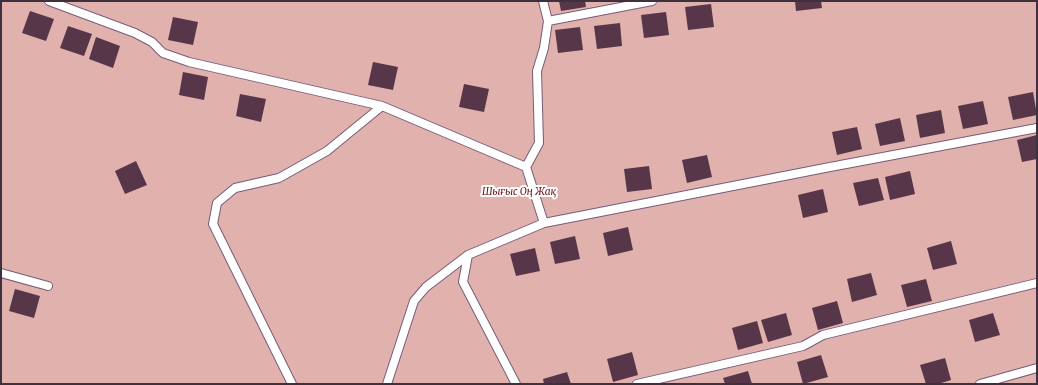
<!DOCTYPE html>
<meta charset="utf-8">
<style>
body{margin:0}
#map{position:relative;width:1038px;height:385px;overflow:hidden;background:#fbdcfe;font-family:Merriweather,serif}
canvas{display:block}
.frame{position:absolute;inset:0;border:2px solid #3d313e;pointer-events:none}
</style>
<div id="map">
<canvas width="1038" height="385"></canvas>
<div class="frame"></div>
</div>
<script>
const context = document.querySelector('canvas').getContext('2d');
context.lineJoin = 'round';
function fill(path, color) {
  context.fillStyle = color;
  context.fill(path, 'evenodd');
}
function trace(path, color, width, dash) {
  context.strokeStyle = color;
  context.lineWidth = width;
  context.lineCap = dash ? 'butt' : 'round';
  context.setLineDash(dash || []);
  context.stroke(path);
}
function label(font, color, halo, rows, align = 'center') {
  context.font = font + ' Merriweather,serif';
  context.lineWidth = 4;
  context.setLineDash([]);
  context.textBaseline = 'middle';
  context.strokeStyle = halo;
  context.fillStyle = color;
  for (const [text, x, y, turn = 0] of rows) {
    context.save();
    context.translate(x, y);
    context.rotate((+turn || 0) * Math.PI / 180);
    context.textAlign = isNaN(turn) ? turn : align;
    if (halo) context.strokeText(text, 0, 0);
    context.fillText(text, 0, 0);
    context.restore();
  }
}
const green = new Path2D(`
 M1,1H1037V384H1Z`);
const building = new Path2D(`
 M559,1H585L586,7L561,11Z
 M795,1H821L822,8L796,11Z
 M711,4L714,27L688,30L685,7Z
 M30,11L54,19L46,41L22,33Z
 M666,12L669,35L644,38L641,15Z
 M173,17L198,22L193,45L168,40Z
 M620,23L622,46L597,49L594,26Z
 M68,26L92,34L84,56L60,48Z
 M580,27L583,50L558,53L555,30Z
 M96,37L120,46L113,68L89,59Z
 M373,62L398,67L393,90L368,85Z
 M183,72L208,77L204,100L179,95Z
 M464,84L489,89L484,112L459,107Z
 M1033,92L1037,115L1013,120L1008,97Z
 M240,94L266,99L261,122L236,116Z
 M983,101L988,124L963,129L958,106Z
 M941,110L945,133L920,138L916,115Z
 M900,118L905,141L880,146L875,124Z
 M857,127L862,149L837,155L832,132Z
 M1037,135V159L1022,162L1017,140Z
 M707,155L712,177L687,183L682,160Z
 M136,161L147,185L125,194L115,171Z
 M649,166L652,189L627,192L624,169Z
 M910,171L915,194L890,200L885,177Z
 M878,178L884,200L859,206L853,183Z
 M823,189L828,212L803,218L798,195Z
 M628,227L633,250L608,256L603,233Z
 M575,236L580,259L555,264L550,242Z
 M951,241L957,264L933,270L927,248Z
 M535,248L540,271L516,276L510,254Z
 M871,273L877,295L852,302L847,279Z
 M926,279L932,301L907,307L901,285Z
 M15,289L40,296L34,318L9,311Z
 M837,301L843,323L818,330L812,308Z
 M786,313L792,335L768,342L761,320Z
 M993,313L1000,335L975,342L969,320Z
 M757,321L763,343L738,350L732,328Z
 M632,352L638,375L613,382L607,359Z
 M821,355L828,377L803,384L797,362Z
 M945,358L951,380L938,384H926L920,365Z
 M748,371L752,384H725L723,378Z
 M567,372L571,384H544L543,379Z`);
const lane = new Path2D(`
 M49,1L135,33L152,42L163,53L189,62L382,106L526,167
 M543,1L548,21L544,48L537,71L539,143L526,167L544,223
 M548,21L652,1
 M1,273L48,286
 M292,384L213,224L217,203L235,188L279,178L327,151L382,106
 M387,384L414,301L426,287L468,255
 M516,384L463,282L468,255L544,223L830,167L1037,128
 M637,384L803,346L823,335L1037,283
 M980,384L1037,368`);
const parkNames = [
 ["Шығыс Оң Жақ",519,192]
];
fill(green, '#e0b1ad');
fill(building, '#57364a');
trace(lane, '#775c79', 10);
trace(lane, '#fff', 8);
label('italic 10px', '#690f17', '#fff', parkNames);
</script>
